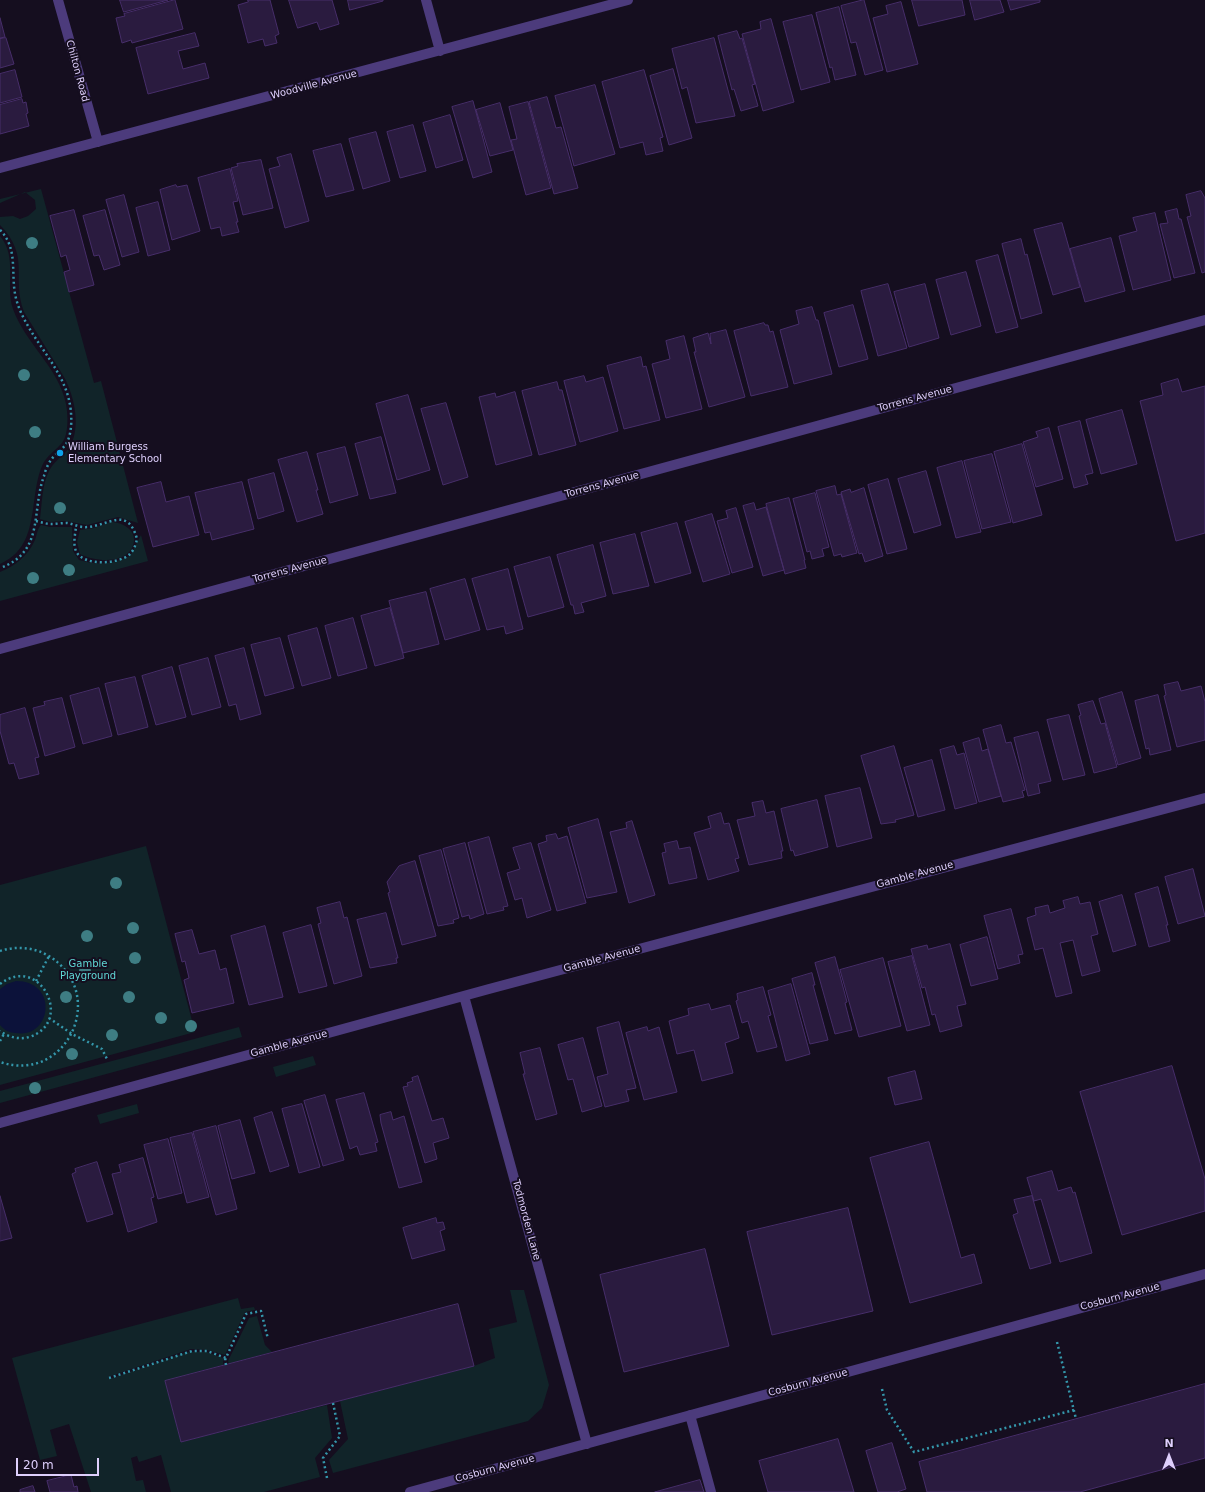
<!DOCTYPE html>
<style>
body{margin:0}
#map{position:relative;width:1205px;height:1492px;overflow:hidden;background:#150e1f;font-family:"DejaVu Sans",sans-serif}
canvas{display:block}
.north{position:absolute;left:1149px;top:1436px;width:40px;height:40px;-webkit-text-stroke:3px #150e1f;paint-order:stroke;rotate:0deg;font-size:11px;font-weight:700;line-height:16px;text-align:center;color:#decffc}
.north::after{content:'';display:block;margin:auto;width:14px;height:18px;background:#decffc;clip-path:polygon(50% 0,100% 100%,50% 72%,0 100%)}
.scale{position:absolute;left:16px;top:1458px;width:83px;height:18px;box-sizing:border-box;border:2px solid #decffc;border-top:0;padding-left:5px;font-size:12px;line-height:14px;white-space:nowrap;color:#decffc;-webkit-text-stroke:3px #150e1f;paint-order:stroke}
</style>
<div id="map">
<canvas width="1205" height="1492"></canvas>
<div class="north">N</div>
<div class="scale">20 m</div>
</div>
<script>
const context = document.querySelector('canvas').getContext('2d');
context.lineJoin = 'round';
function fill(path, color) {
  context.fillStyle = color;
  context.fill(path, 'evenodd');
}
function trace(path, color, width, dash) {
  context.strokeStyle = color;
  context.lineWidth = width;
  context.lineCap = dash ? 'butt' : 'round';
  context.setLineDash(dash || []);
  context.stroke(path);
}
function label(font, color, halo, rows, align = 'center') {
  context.font = font + ' "DejaVu Sans",sans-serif';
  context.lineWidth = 4;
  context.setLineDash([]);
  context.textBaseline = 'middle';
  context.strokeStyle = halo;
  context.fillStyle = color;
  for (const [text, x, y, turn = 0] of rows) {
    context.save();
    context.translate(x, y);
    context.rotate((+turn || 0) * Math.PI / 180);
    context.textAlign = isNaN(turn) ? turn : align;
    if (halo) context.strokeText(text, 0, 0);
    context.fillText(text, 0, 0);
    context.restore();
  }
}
const green = new Path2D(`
 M41,189L94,383L101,381L138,523L118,517L87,525L66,521L50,522L40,519C42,503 42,485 49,471C54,461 63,456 69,448C82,428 74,395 64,377L24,312C11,277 31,257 0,225V217L13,216L20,219L28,216L36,209L35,200L25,192L0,203V199Z
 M0,236C18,257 5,285 13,309C25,343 59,368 66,404C68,415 69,434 62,443C56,450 46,456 42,466C28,500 41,546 0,564Z
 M110,522C124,522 140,532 132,548C123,565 93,561 80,554L77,542L80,530L94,528Z
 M41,525L50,527H72L73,551L79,560C101,566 110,564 130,556L141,535L148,561L0,601V572C15,566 28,556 35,540C37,535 37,529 41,525Z
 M146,846L195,1032L0,1085V885Z
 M239,1027L242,1037L0,1103V1091Z
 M313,1056L316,1065L276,1077L273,1067Z
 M137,1104L139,1113L100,1124L97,1115Z
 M510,1290H524L549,1385L542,1408L528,1421L333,1473L329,1460L348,1439L340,1401L474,1366L495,1358L489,1329L517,1322Z
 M238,1298L241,1309L254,1307L255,1310L245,1312L225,1355L207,1350L191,1349L108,1377L109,1379L187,1352H207L223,1358V1365L165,1381L181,1442L327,1405L332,1438L315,1458L320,1477L264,1492H171L161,1455L139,1462L137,1456L131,1458L136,1481L143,1480L146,1492H91L69,1424L50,1430L57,1456L40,1460L12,1358Z
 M257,1316L265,1345L272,1352L229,1364L228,1361L249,1318Z`);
const water = new Path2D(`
 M16,981C59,981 52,1039 16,1033C10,1033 4,1030 0,1025V989L7,984Z`);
const building = new Path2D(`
 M120,0H168L124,12Z
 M175,0L183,29L132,43L131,40L122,43L116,18L125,16L124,14Z
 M248,0H270L279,34L275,36L277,43L265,46L263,39L248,43L238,5L248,2Z
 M289,0H332L339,24L320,30L317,22L298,28Z
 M348,0H383V1L350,10Z
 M864,0L883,70L865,75L856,42L851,43L841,6Z
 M912,0H962L965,15L919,26Z
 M970,0H1000L1004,12L975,20Z
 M1008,0H1040V2L1011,10Z
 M901,2L918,64L887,72L873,18L888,14L886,6Z
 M839,7L856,75L835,80L832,67L830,68L816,13Z
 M812,15L830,82L801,90L783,22Z
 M0,18L5,37L0,38Z
 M771,19L794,102L763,111L742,34L761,29L760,22Z
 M737,31L740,39L742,38L755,84L752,85L758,106L741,111L734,89L732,90L718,36Z
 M195,33L199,46L178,51L183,69L205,63L209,78L148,94L136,48Z
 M6,38L14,64L0,68V39Z
 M714,38L735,116L696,123L687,87L682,89L672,49Z
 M673,69L692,138L669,145L650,76Z
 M15,70L22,97L0,103V74Z
 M644,70L663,137L660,138L663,151L646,155L643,142L620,148L602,82Z
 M595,85L615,154L574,166L555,96Z
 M547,97L556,128L561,127L578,188L554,194L529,102Z
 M22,99L23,103L26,102L28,113L26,114L29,126L0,134V105Z
 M473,101L492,172L473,178L452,107Z
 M528,102L551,188L526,195L511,140L517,139L509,107Z
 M500,103L513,150L490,156L476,110Z
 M450,115L463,160L436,168L423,123Z
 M413,125L426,171L400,178L387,132Z
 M376,132L390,181L363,189L349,139Z
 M341,144L354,190L326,197L313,151Z
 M291,154L309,221L285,228L269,169L280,166L277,158Z
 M261,160L273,208L243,215L231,168L238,166L237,164Z
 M230,169L238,201L233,202L238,222H236L239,232L222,236L220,227L211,229L198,178Z
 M176,185L177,187L187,185L200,231L172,240L160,190Z
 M1201,191L1205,198V272L1202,273L1187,217L1191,216L1186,195Z
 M124,195L139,252L122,257L106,200Z
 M158,202L170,250L148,256L136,208Z
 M1177,209L1179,219H1181L1195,273L1174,278L1160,224L1168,223L1165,212Z
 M74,210L94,285L69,292L64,272L70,270L66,255L61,257L50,216Z
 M105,210L120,265L104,270L99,255L94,256L83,216Z
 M1155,213L1171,280L1133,290L1119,236L1137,231L1133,218Z
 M1062,223L1080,287L1053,295L1034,230Z
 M1111,238L1125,291L1085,302L1070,249Z
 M1021,239L1025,255L1027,254L1042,313L1021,319L1002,244Z
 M998,255L1018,327L996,333L976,261Z
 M966,272L981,326L951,335L936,280Z
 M888,284L907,348L878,356L861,291Z
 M925,284L939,338L909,347L894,292Z
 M853,305L868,359L839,367L824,313Z
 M812,307L816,320H818L832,374L794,384L780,330L799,324L796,311Z
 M764,323L765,325H768L770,332L773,331L788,387L751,396L734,331Z
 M726,330L745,397L709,407L694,352H696L693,338L708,333L711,344L710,334Z
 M684,336L702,409L666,418L652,364L670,359L666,341Z
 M641,357L643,367L646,366L660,420L624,429L607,366Z
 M584,376L586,382L603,377L618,431L580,442L564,381Z
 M1178,379L1182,392L1205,386V533L1176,541L1140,401L1163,395L1161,384Z
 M557,382L559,390H562L576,445L539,455L522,391Z
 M515,392L532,455L496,465L479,397L495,393L496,397Z
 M408,395L430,470L397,480L376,404Z
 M446,403L468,477L443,485L421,409Z
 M1122,410L1137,464L1101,474L1086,420Z
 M1080,421L1093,473L1085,475L1088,484L1074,488L1058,427Z
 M1049,428L1063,479L1036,487L1023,442L1038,437L1036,432Z
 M381,437L396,493L370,499L355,444Z
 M1022,444L1042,515L1013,523L994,452Z
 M345,447L358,495L330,503L317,454Z
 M307,452L318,490H316L323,514L297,522L278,460Z
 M992,454L1011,522L982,529L964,461Z
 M962,461L981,532L956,538L937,468Z
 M926,471L941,525L914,533L898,479Z
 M274,473L284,511L258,519L248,480Z
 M888,479L907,549L887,554L868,485Z
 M161,482L166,502L189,496L199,535L153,547L137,488Z
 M242,482L254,529L212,540L210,532L205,533L195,493Z
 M835,486L837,495L841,494L857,553L842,557L841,554L834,556L816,491Z
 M864,488L883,556L865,562L862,553L859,554L841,492L850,489L851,492Z
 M815,493L829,547L822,549L824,556L812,559L810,551L807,552L793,499Z
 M789,498L805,560H804L806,568L785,574L766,504Z
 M754,503L756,510L766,507L784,570L763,576L743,506Z
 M736,508L753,567L732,573L717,521L728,518L726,511Z
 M712,514L730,574L703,582L685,522Z
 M677,523L691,573L655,583L641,533Z
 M635,534L649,586L613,594L600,543Z
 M593,545L606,596L581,603L584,612L575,614L573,605H571L557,555Z
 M550,557L564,607L528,617L514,567Z
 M508,569L523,629L506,634L504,626L487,630L472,579Z
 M465,579L480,630L445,640L430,589Z
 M426,592L439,644L403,653L389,601Z
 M390,608L404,658L375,666L361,616Z
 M353,618L367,668L338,676L325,626Z
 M317,628L331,678L302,686L288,636Z
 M280,638L294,688L265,696L251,645Z
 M244,648L261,714L240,720L236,704L229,706L215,656Z
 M208,658L221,707L192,715L179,666Z
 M172,667L186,717L156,725L142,676Z
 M135,677L148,727L118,735L105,684Z
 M1178,682L1181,691L1201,686L1205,702V740L1177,747L1164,696L1166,695L1164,685Z
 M99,688L112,736L83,744L70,696Z
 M1122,692L1141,758L1118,765L1099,699Z
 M1158,695L1171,750L1150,755L1149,748L1146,749L1135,701Z
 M62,698L75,747L45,756L33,708L45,705L44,702Z
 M1093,701L1101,724L1105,723L1117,767L1094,773L1079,716L1081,715L1078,705Z
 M25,708L39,757L35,758L39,774L19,779L14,763L9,764L0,731V715Z
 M1069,715L1085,775L1063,780L1047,720Z
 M1001,725L1006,743L1011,742L1025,790L1022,791L1024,797L1003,802L983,730Z
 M1038,732L1051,781L1038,784L1040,793L1028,796L1014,738Z
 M979,738L982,751L988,749L1001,796L979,802L963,743Z
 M894,746L914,815L895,820L896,822L881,824L861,756Z
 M954,746L957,755L964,753L977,803L955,809L940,750Z
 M932,760L945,810L918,817L904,768Z
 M860,788L872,838L837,847L825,796Z
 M817,800L828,847L795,856L793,850L791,851L781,809Z
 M763,801L766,813L774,811L783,851H781L782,858L749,865L737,820L755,816L752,803Z
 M721,813L724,824L729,823L739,858L735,859L739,871L708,880L694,833L711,828L708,817Z
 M598,819L617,892L587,898L568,828Z
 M632,821L655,895L629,903L610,832L627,828L626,823Z
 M556,834L558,839L567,836L586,903L557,911L538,844L547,841L546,836Z
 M489,837L508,906L503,907L504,910L487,914L468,843Z
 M677,841L679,849L690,847L697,878L669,884L662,853L666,852L664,844Z
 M465,843L484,914L470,919L469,915L462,917L443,849Z
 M531,843L551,910L527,918L522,898L515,900L507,873L520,869L513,848Z
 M441,850L459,918L453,920L454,923L438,926L419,856Z
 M415,861L436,936L402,945L388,893L390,892L387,882L399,866Z
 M1193,869L1205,916L1178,924L1165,877Z
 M1158,887L1168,925H1166L1170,941L1149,947L1135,894Z
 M1122,895L1136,945L1113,952L1099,902Z
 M1078,897L1080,904L1090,902L1098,934L1091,936L1100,971L1082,976L1073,940L1060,943L1072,993L1056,997L1043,948L1035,950L1027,918L1036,915L1035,908L1048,905L1050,913L1065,908L1063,901Z
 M340,902L344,918L347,917L362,976L334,984L318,924L321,923L317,908Z
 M1011,909L1023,954L1018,955L1020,963L998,969L984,916Z
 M386,913L398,958H396L397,963L370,968L357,920Z
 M311,925L327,986L299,993L283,933Z
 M265,926L283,997L249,1005L231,936Z
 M192,930L199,954L215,950L220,970L226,968L234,1003L192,1013L184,980L189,978L185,961L182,962L175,934Z
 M987,937L998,979L971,986L960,945Z
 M950,944L966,1004L957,1006L962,1026L940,1032L935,1014L932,1015L925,987L922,988L911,949L927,945L928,949Z
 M912,956L930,1025L907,1031L888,962Z
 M835,957L847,1002L845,1003L852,1030L835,1034L815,963Z
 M883,958L901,1026L859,1037L840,970Z
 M812,973L815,985H813L828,1040L810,1044L792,979Z
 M791,984L810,1054L786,1061L768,991Z
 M763,987L771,1015L768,1016L777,1047L757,1052L748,1021L742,1023L736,1001L738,1000L737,994Z
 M709,1004L711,1010L730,1005L739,1038L725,1043L733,1073L702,1081L694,1050L677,1054L669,1021L689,1015L688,1009Z
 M619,1022L636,1088L626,1090L629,1101L605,1107L597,1077L608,1074L597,1028Z
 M647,1027L648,1031L659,1027L677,1092L644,1100L626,1033Z
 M583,1038L602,1106L582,1112L573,1079L568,1080L558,1045Z
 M540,1048L557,1114L536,1120L523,1074H525L520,1053Z
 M1172,1066L1205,1179V1211L1122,1235L1080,1092Z
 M915,1071L922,1099L895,1105L888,1078Z
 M418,1076L432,1121L443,1118L449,1138L433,1143L437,1159L425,1163L403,1087L408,1086L407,1083L413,1081L412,1078Z
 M364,1093L378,1142L375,1143L377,1151L360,1155L357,1146L350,1149L336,1100Z
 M325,1095L344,1160L323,1166L304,1101Z
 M302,1104L320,1167L299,1173L282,1109Z
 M272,1112L289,1166L270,1172L254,1118Z
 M391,1112L393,1120L404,1116L422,1182L399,1188L381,1123L380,1115Z
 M240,1120L255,1173L232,1179L218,1126Z
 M216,1126L237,1209L216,1215L193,1132Z
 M192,1133L209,1197L187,1203L170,1138Z
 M168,1139L182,1193L158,1199L144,1145Z
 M929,1142L961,1258L974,1254L982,1283L910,1303L870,1158Z
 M143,1158L154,1197L151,1198L157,1222L128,1232L112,1174L121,1172L119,1165Z
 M97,1162L113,1214L87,1222L72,1174L76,1172L75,1169Z
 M1052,1171L1058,1191L1071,1187L1073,1193L1075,1192L1092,1253L1060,1262L1041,1199L1034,1201L1027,1178Z
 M0,1196L12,1238L0,1241Z
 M1032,1196L1051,1263L1030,1269L1013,1215L1018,1213L1014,1200Z
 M848,1208L873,1311L772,1335L747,1232Z
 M436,1218L437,1223L443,1222L445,1229L440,1231L445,1250L412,1259L403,1228Z
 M705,1249L729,1346L624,1372L600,1275Z
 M458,1304L474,1366L181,1442L165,1381Z
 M1205,1384V1458L1080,1492H927L919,1462Z
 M838,1439L854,1492H768L759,1461Z
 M892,1443L906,1489L897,1492H878L866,1451Z
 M71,1475L74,1487L77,1486L78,1492H50L47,1481Z
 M700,1480L704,1492H655Z
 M33,1486L35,1492H20V1490Z`);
const path = new Path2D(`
 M0,230C20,250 9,277 17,302C28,337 61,365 69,400C72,412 73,433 66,444C62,450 55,454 51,460C48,464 45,471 44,476C31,511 45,552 0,568
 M36,521C41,522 46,524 51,524C56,524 62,523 67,523C74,524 80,528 88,527C109,525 128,506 137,539C136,544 134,550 130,554C120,564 83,567 76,551C73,544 75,535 76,527
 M0,951C15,946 33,947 47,955C110,991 68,1085 0,1062
 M36,981L49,956
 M0,984C40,953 75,1023 29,1037C19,1040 8,1037 0,1031
 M49,1018L72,1034L102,1049L107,1059
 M0,1041L4,1034
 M1057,1342L1076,1419
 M226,1365L225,1360L246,1314L261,1311L268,1339
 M109,1378L192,1351H207L226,1358
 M882,1389L887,1410L914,1452L1074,1410
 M327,1478L323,1458L340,1436L333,1403`);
const minor = new Path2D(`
 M58,0L98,142
 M426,0L440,51
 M0,168L628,0
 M0,649L1205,320
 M464,996L587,1444
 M0,1123L489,989L1205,798
 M690,1415L711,1492
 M410,1492L1205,1274`);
const trees = [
 [32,243],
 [24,375],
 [35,432],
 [60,508],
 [69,570],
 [33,578],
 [116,883],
 [133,928],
 [87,936],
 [135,958],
 [85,971],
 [66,997],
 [129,997],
 [161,1018],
 [191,1026],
 [112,1035],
 [72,1054],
 [35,1088]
];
const markers = [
 [60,453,4,"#0da2ea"]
];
const streetNames = [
 ["Chilton Road",77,71,75],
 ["Woodville Avenue",314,85,-15],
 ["Torrens Avenue",915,399,-15],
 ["Torrens Avenue",602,485,-15],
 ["Torrens Avenue",290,570,-15],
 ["Gamble Avenue",915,875,-15],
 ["Gamble Avenue",602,959,-15],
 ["Gamble Avenue",289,1044,-15],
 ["Todmorden Lane",526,1220,75],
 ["Cosburn Avenue",1120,1297,-15],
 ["Cosburn Avenue",808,1383,-15],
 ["Cosburn Avenue",495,1469,-15]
];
const poiNames = [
 ["William Burgess",68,447],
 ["Elementary School",68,459]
];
const parkNames = [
 ["Gamble",88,964],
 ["Playground",88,976]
];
fill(green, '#112429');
fill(water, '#0c123a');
fill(building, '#2a1b3f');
trace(building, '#472e6a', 1);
trace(path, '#3497ab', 2.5, [2, 3]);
trace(minor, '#4c3b7c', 10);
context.fillStyle = '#3e7d83';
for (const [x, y] of trees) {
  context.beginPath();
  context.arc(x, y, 6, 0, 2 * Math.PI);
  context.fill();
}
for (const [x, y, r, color] of markers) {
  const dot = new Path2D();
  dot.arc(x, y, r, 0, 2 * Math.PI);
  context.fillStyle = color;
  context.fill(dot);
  trace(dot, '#150e1f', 1.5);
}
label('10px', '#decffc', '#150e1f', streetNames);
label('10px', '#decffc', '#150e1f', poiNames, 'left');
label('10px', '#5fd8d5', '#150e1f', parkNames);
</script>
